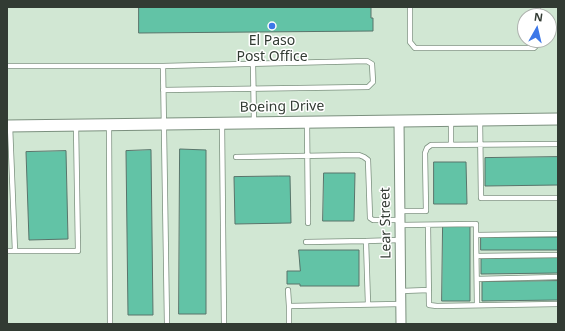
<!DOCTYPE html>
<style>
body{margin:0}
#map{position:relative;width:565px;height:331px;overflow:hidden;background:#d1e7d3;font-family:"Noto Sans",sans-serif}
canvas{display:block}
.frame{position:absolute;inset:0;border:8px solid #323b33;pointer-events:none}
.north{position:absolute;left:517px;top:8px;width:40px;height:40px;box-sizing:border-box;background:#fff;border:1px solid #adb1ad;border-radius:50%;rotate:8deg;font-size:11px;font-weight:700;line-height:16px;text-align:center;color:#323b33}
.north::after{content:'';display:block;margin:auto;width:14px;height:18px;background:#3d78e8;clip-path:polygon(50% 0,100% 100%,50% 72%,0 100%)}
</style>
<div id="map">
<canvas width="565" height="331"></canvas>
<div class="frame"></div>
<div class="north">N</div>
</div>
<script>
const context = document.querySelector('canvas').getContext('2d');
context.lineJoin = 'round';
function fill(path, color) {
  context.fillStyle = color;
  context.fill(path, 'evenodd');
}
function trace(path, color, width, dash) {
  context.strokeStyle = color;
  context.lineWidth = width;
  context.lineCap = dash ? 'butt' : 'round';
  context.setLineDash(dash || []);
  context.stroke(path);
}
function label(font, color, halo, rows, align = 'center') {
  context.font = font + ' "Noto Sans",sans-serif';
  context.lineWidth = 3;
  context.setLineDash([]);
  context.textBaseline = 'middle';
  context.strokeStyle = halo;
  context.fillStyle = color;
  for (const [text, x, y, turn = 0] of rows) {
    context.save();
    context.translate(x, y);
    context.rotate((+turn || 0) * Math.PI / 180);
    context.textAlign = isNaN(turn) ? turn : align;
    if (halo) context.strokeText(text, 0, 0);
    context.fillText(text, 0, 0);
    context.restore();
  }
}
const building = new Path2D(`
 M139,7H371V18H373V31L139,33Z
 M180,149L206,150V314H179Z
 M151,150L153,315H128L126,151Z
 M66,151L68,239L29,240L26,152Z
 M558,157V185L485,186V158Z
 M434,162H466L467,204H434Z
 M324,173H355L354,221H323Z
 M279,176H290L291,223L235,224L234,177Z
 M443,225L470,226V301H442Z
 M481,237H558V250H481Z
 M299,250H359V286H300V284H287V271H300Z
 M558,258V273L481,274V259Z
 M558,281V300L482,301V282Z`);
const service = new Path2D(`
 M410,7V42L415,48H534L538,44V40
 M538,7V16
 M253,63L254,123
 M7,66H163L367,61L372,64L373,82L368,87L163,90
 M163,66L167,324
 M480,120L481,198H558
 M451,121V145
 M307,122L308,223
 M222,123L224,324
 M10,126L15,251H78L76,125
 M109,126L110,324
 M236,157L359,155L364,157L368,160L370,218L373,220H400
 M400,211H426L425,153L427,148L431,145L558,144
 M400,225L476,224V235L558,234
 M428,225L429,305L437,306L558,304
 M476,235L477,305
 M306,242L366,241
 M7,251H15
 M477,256L558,255
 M477,279L558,277
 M288,290L289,306
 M401,291L429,290
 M368,304L366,241L400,240
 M289,324V306L401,304`);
const minor = new Path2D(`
 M399,121L401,324`);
const tertiary = new Path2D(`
 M7,126L558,119`);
const markers = [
 [272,26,4,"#3d78e8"]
];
const poiNames = [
 ["El Paso",272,41],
 ["Post Office",272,57]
];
const streetNames = [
 ["Boeing Drive",282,107,-1],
 ["Lear Street",386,223,-91]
];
fill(building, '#62c3a6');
trace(building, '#58746a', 1);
trace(service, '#7b907e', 6);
trace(minor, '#7b907e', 11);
trace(tertiary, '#7b907e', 13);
trace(service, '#fff', 4.5);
trace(minor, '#fff', 9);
trace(tertiary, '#fff', 11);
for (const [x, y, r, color] of markers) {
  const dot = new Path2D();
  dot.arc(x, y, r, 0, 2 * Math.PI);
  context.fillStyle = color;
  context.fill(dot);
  trace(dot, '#fff', 1.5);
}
label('14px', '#323b33', '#fff', poiNames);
label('14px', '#323b33', '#fff', streetNames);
</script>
